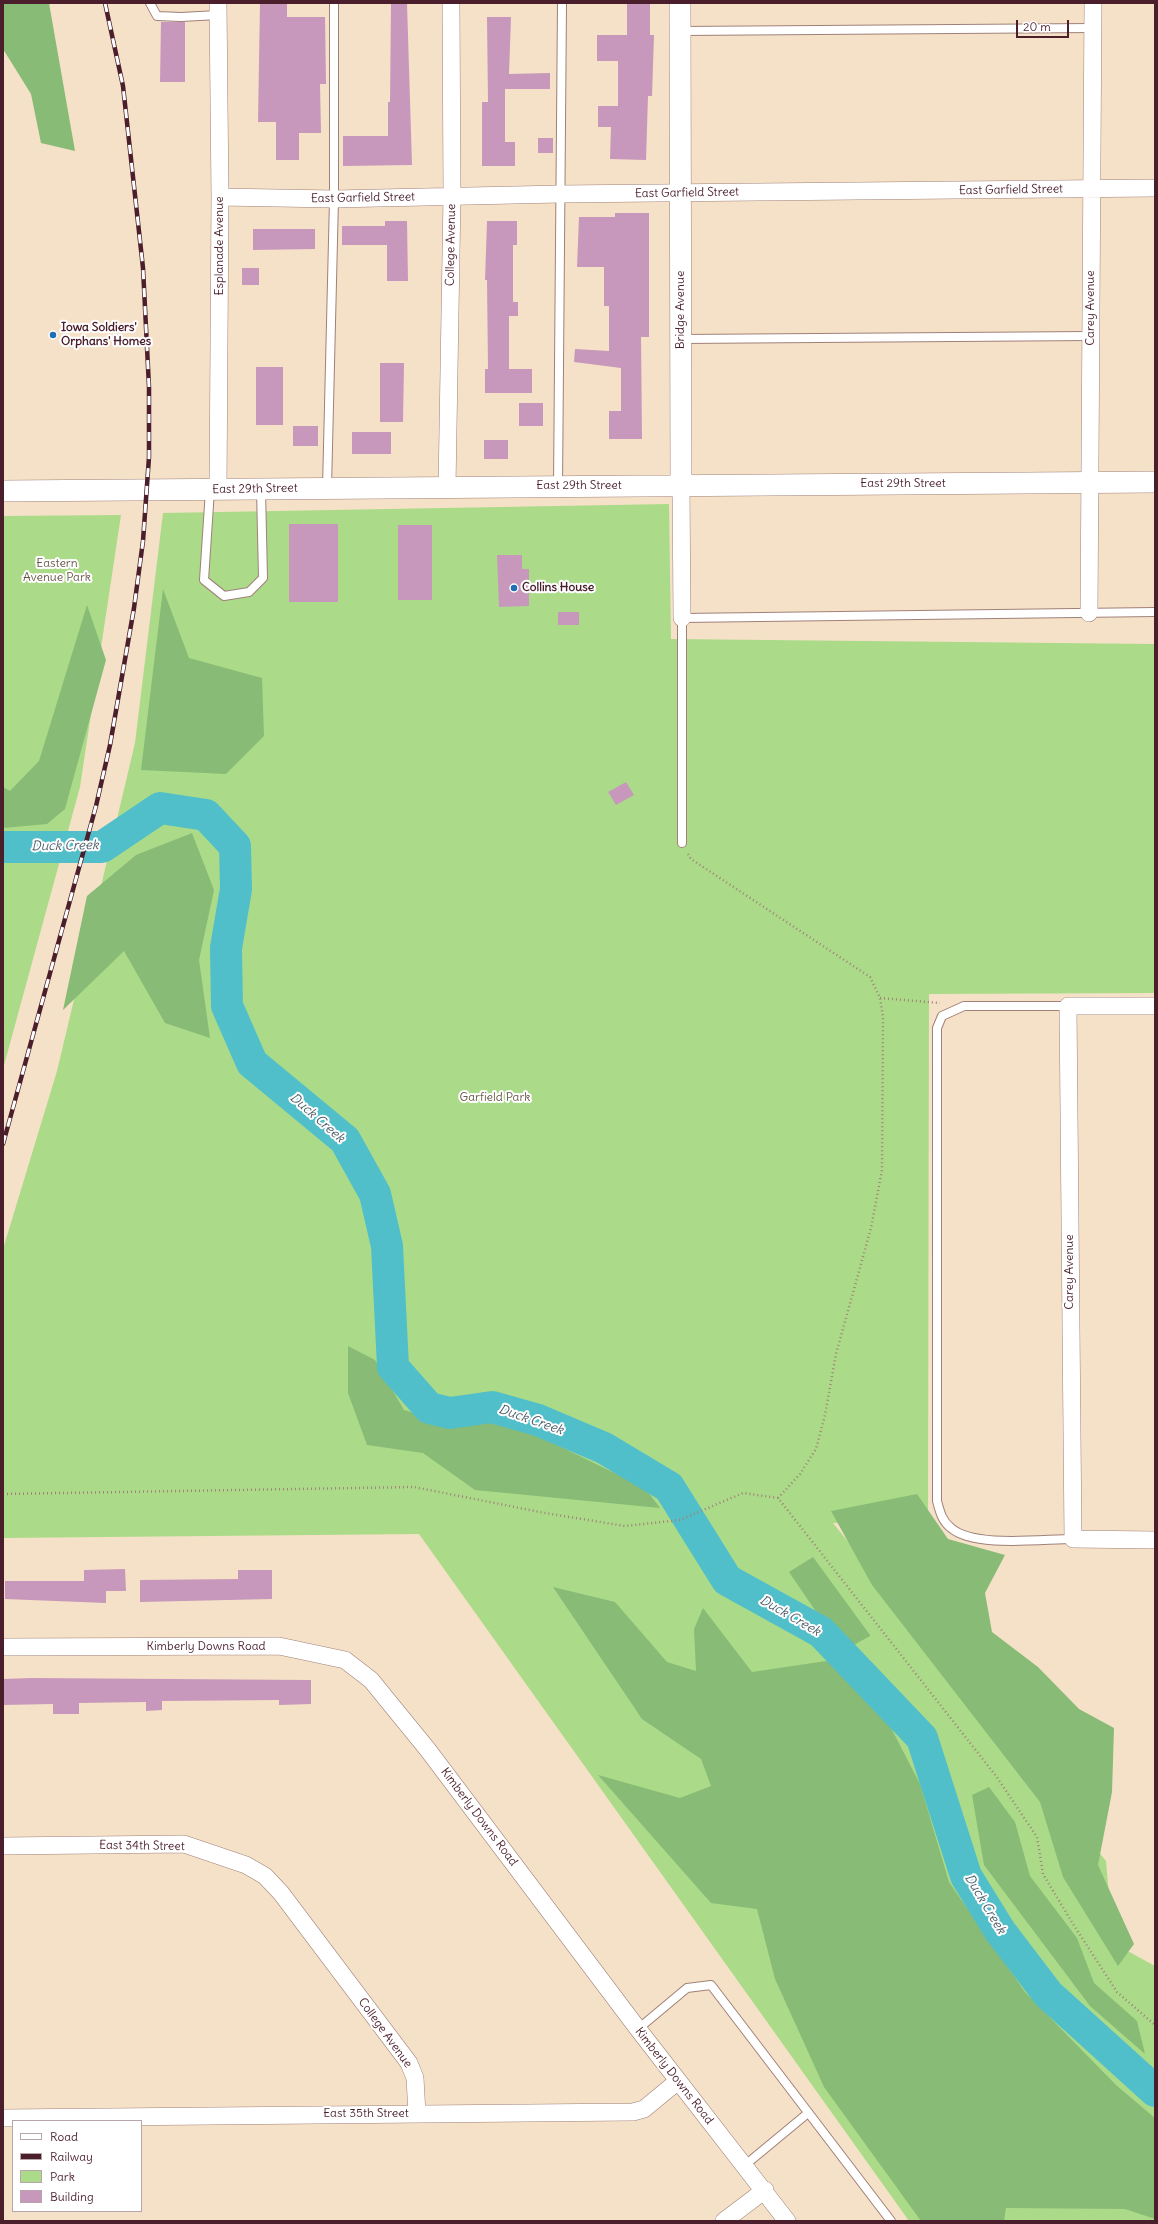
<!DOCTYPE html>
<style>
body{margin:0}
#map{position:relative;width:1158px;height:2224px;overflow:hidden;background:#f5e1c7;font-family:Delius,sans-serif}
canvas{display:block}
.frame{position:absolute;inset:0;border:4px solid #4a1f2b;pointer-events:none}
.legend{position:absolute;left:12px;top:2120px;width:130px;height:92px;box-sizing:border-box;background:#fff;border:1px solid #b7a5aa;margin:0;padding:5px 7px;list-style:none;font-size:12px;color:#4a1f2b}
.legend li{display:flex;align-items:center;gap:8px;height:20px}
.legend b{width:20px;border:1px solid #b7a5aa}
.scale{position:absolute;left:1016px;top:20px;width:53px;height:18px;box-sizing:border-box;border:2px solid #4a1f2b;border-top:0;padding-left:5px;font-size:12px;line-height:14px;white-space:nowrap;color:#4a1f2b;-webkit-text-stroke:3px #fff;paint-order:stroke}
</style>
<div id="map">
<canvas width="1158" height="2224"></canvas>
<div class="frame"></div>
<ul class="legend">
<li><b style="height:5px;background:#fff"></b>Road</li>
<li><b style="height:5px;background:#4a1f2b"></b>Railway</li>
<li><b style="height:11px;background:#abdb89"></b>Park</li>
<li><b style="height:11px;background:#c798bb"></b>Building</li>
</ul>
<div class="scale">20 m</div>
</div>
<script>
const context = document.querySelector('canvas').getContext('2d');
context.lineJoin = 'round';
function fill(path, color) {
  context.fillStyle = color;
  context.fill(path, 'evenodd');
}
function trace(path, color, width, dash) {
  context.strokeStyle = color;
  context.lineWidth = width;
  context.lineCap = dash ? 'butt' : 'round';
  context.setLineDash(dash || []);
  context.stroke(path);
}
function label(font, color, halo, rows, align = 'center') {
  context.font = font + ' Delius,sans-serif';
  context.lineWidth = 4;
  context.setLineDash([]);
  context.textBaseline = 'middle';
  context.strokeStyle = halo;
  context.fillStyle = color;
  for (const [text, x, y, turn = 0] of rows) {
    context.save();
    context.translate(x, y);
    context.rotate((+turn || 0) * Math.PI / 180);
    context.textAlign = isNaN(turn) ? turn : align;
    if (halo) context.strokeText(text, 0, 0);
    context.fillText(text, 0, 0);
    context.restore();
  }
}
const green = new Path2D(`
 M669,504L671,639L1155,644V993L929,994L928,1521L833,1523L1106,1861L1113,1943L1155,1966V2221H909L419,1534L3,1538V1249L57,1071L135,743L163,513Z
 M121,515L80,787L3,1069V516Z`);
const forest = new Path2D(`
 M3,3H49L75,151L41,143L31,94L3,49Z
 M163,589L189,658L262,678L264,736L226,774L141,770Z
 M87,605L106,660L65,809L47,824L3,828V787L10,791L39,761Z
 M192,833L214,890L199,960L210,1038L165,1023L124,951L63,1010L87,896L136,855Z
 M348,1346L375,1360L404,1410L453,1425L504,1419L645,1488L660,1508L475,1490L423,1453L367,1445L348,1393Z
 M917,1494L948,1539L1005,1555L985,1593L992,1632L1038,1667L1079,1709L1114,1728L1112,1792L1098,1865L1134,1944L1118,1966L1063,1877L1040,1802L872,1585L831,1511Z
 M813,1557L870,1635V1636L852,1646L821,1619L789,1572Z
 M553,1587L615,1602L667,1662L696,1671L694,1629L703,1608L752,1672L833,1660L888,1722L920,1784L949,1882L1025,1992L1116,2085L1155,2118V2219L1125,2209L1006,2208L1004,2221H921L824,2087L775,1979L757,1909L711,1903L598,1775L680,1798L711,1786L701,1759L642,1719Z
 M989,1787L1015,1822L1030,1876L1077,1938L1094,1983L1137,2021L1145,2054L1090,2006L984,1865L972,1795Z`);
const river = new Path2D(`
 M3,847H102L160,808L206,815L235,846L236,889L226,948L227,1006L252,1063L345,1140L375,1194L387,1246L393,1367L429,1408L450,1413L492,1407L538,1420L604,1448L669,1487L727,1580L821,1632L922,1738L966,1876L1000,1931L1048,1994L1155,2091`);
const building = new Path2D(`
 M260,3H287V17H325L326,84H320L321,133H299V160H276V122H258Z
 M391,3H407L412,165L343,166V136H388V102H390Z
 M627,3H650V35H654L652,96H648L646,160L610,159L611,127H598V106H618V61H597V35H627Z
 M487,17H511L509,74L550,73V89H505V142H515V166H482V102H488Z
 M161,22H185V82H160Z
 M538,138H553V153H538Z
 M615,213H649V337H641L642,439H609V411H621V368L574,362L575,349L609,351V306H604V267H577L579,217H615Z
 M385,221H407L408,281H387V245H342V226H385Z
 M487,221H517V245H513V302H518V316H509V369H532V393H485V369H488L487,280H485Z
 M253,229H315V249L253,250Z
 M242,268H259V285H242Z
 M380,363H404L403,422H380Z
 M256,367H283V425H256Z
 M519,403H543V426H519Z
 M293,426H318V446H293Z
 M352,432H391V454H352Z
 M484,440H508V459H484Z
 M289,524H338V602H289Z
 M398,525H432V600H398Z
 M497,555H522V569H529V606L499,607Z
 M558,612H579V625H558Z
 M626,782L634,795L616,805L608,792Z
 M125,1569L126,1591H106V1603L5,1599V1581H84V1570Z
 M238,1570H272V1599L140,1602V1580L238,1579Z
 M31,1678L311,1680V1704L279,1705V1700L162,1701V1710L146,1711V1702L79,1703V1714H53V1704L3,1705V1679Z`);
const path = new Path2D(`
 M688,854L691,859L870,977L880,998L883,1017L882,1170L871,1228L836,1354L825,1415L816,1449L800,1474L778,1498
 M880,998L940,1003
 M3,1494L414,1487L545,1513L625,1526L680,1520L743,1493L778,1498L996,1776L1037,1837L1043,1874L1073,1924L1117,1992L1155,2025`);
const service = new Path2D(`
 M150,3L157,16L181,17L218,15
 M680,31L1093,28
 M681,339L1091,336
 M558,486L562,3
 M327,488L334,199V3
 M210,490L204,580L224,596L249,592L263,578L261,490
 M682,843V618L1155,612
 M1068,1006H964L942,1016L937,1028V1501C940,1512 942,1521 951,1528C974,1548 1042,1539 1073,1539
 M638,2029L687,1988L711,1985L891,2221
 M744,2166L808,2113`);
const minor = new Path2D(`
 M218,3L220,197L218,490
 M220,197L334,199L560,194L1155,188
 M681,485L682,618
 M447,487L452,196L451,3
 M1089,613L1093,3
 M1155,1006H1068L1073,1539L1155,1540
 M3,1647L279,1646L345,1660L371,1680L428,1750L638,2029L787,2221
 M3,1846L184,1844L246,1865L265,1876L281,1893L409,2063L415,2078L417,2114
 M3,2118L633,2112L644,2109L678,2081
 M724,2221L765,2190`);
const tertiary = new Path2D(`
 M680,3L681,485
 M3,491L1155,482`);
const rail = new Path2D(`
 M3,1144L96,806L110,745L134,608L143,541L149,457V387L143,268L123,86L105,3`);
const markers = [
 [53,335,4,"#1f6fb2"],
 [514,588,4,"#1f6fb2"]
];
const streetNames = [
 ["East Garfield Street",1011,190,-1],
 ["East Garfield Street",687,193,-1],
 ["East Garfield Street",363,198,-1],
 ["College Avenue",451,245,-89],
 ["Esplanade Avenue",220,246,-90],
 ["Carey Avenue",1091,308,-90],
 ["Bridge Avenue",681,310,-90],
 ["East 29th Street",903,484],
 ["East 29th Street",579,486],
 ["East 29th Street",255,489,-1],
 ["Carey Avenue",1070,1272,-90],
 ["Kimberly Downs Road",206,1647],
 ["Kimberly Downs Road",479,1817,53],
 ["East 34th Street",142,1846,1],
 ["College Avenue",385,2033,54],
 ["Kimberly Downs Road",674,2076,52],
 ["East 35th Street",366,2114]
];
const poiNames = [
 ["Iowa Soldiers'",61,328],
 ["Orphans' Homes",61,342],
 ["Collins House",522,588]
];
const parkNames = [
 ["Eastern",57,564],
 ["Avenue Park",57,578],
 ["Garfield Park",495,1098]
];
const waterNames = [
 ["Duck Creek",65,846,-1],
 ["Duck Creek",317,1118,41],
 ["Duck Creek",531,1420,19],
 ["Duck Creek",790,1616,30],
 ["Duck Creek",985,1904,59]
];
fill(green, '#abdb89');
fill(forest, '#88bb75');
trace(river, '#51bfca', 32);
fill(building, '#c798bb');
trace(service, '#a08079', 10);
trace(minor, '#a08079', 18);
trace(tertiary, '#a08079', 22);
trace(path, '#a08079', 2.5, [1, 3]);
trace(service, '#fff', 8);
trace(minor, '#fff', 17);
trace(tertiary, '#fff', 21);
trace(rail, '#4a1f2b', 4.5);
trace(rail, '#fff', 3, [9]);
for (const [x, y, r, color] of markers) {
  const dot = new Path2D();
  dot.arc(x, y, r, 0, 2 * Math.PI);
  context.fillStyle = color;
  context.fill(dot);
  trace(dot, '#fff', 1.5);
}
label('12px', '#4a1f2b', '#fff', streetNames);
label('bold 12px', '#4a1f2b', '#fff', poiNames, 'left');
label('12px', '#675747', '#fff', parkNames);
label('italic 13px', '#4d5f6b', '#fff', waterNames);
</script>
